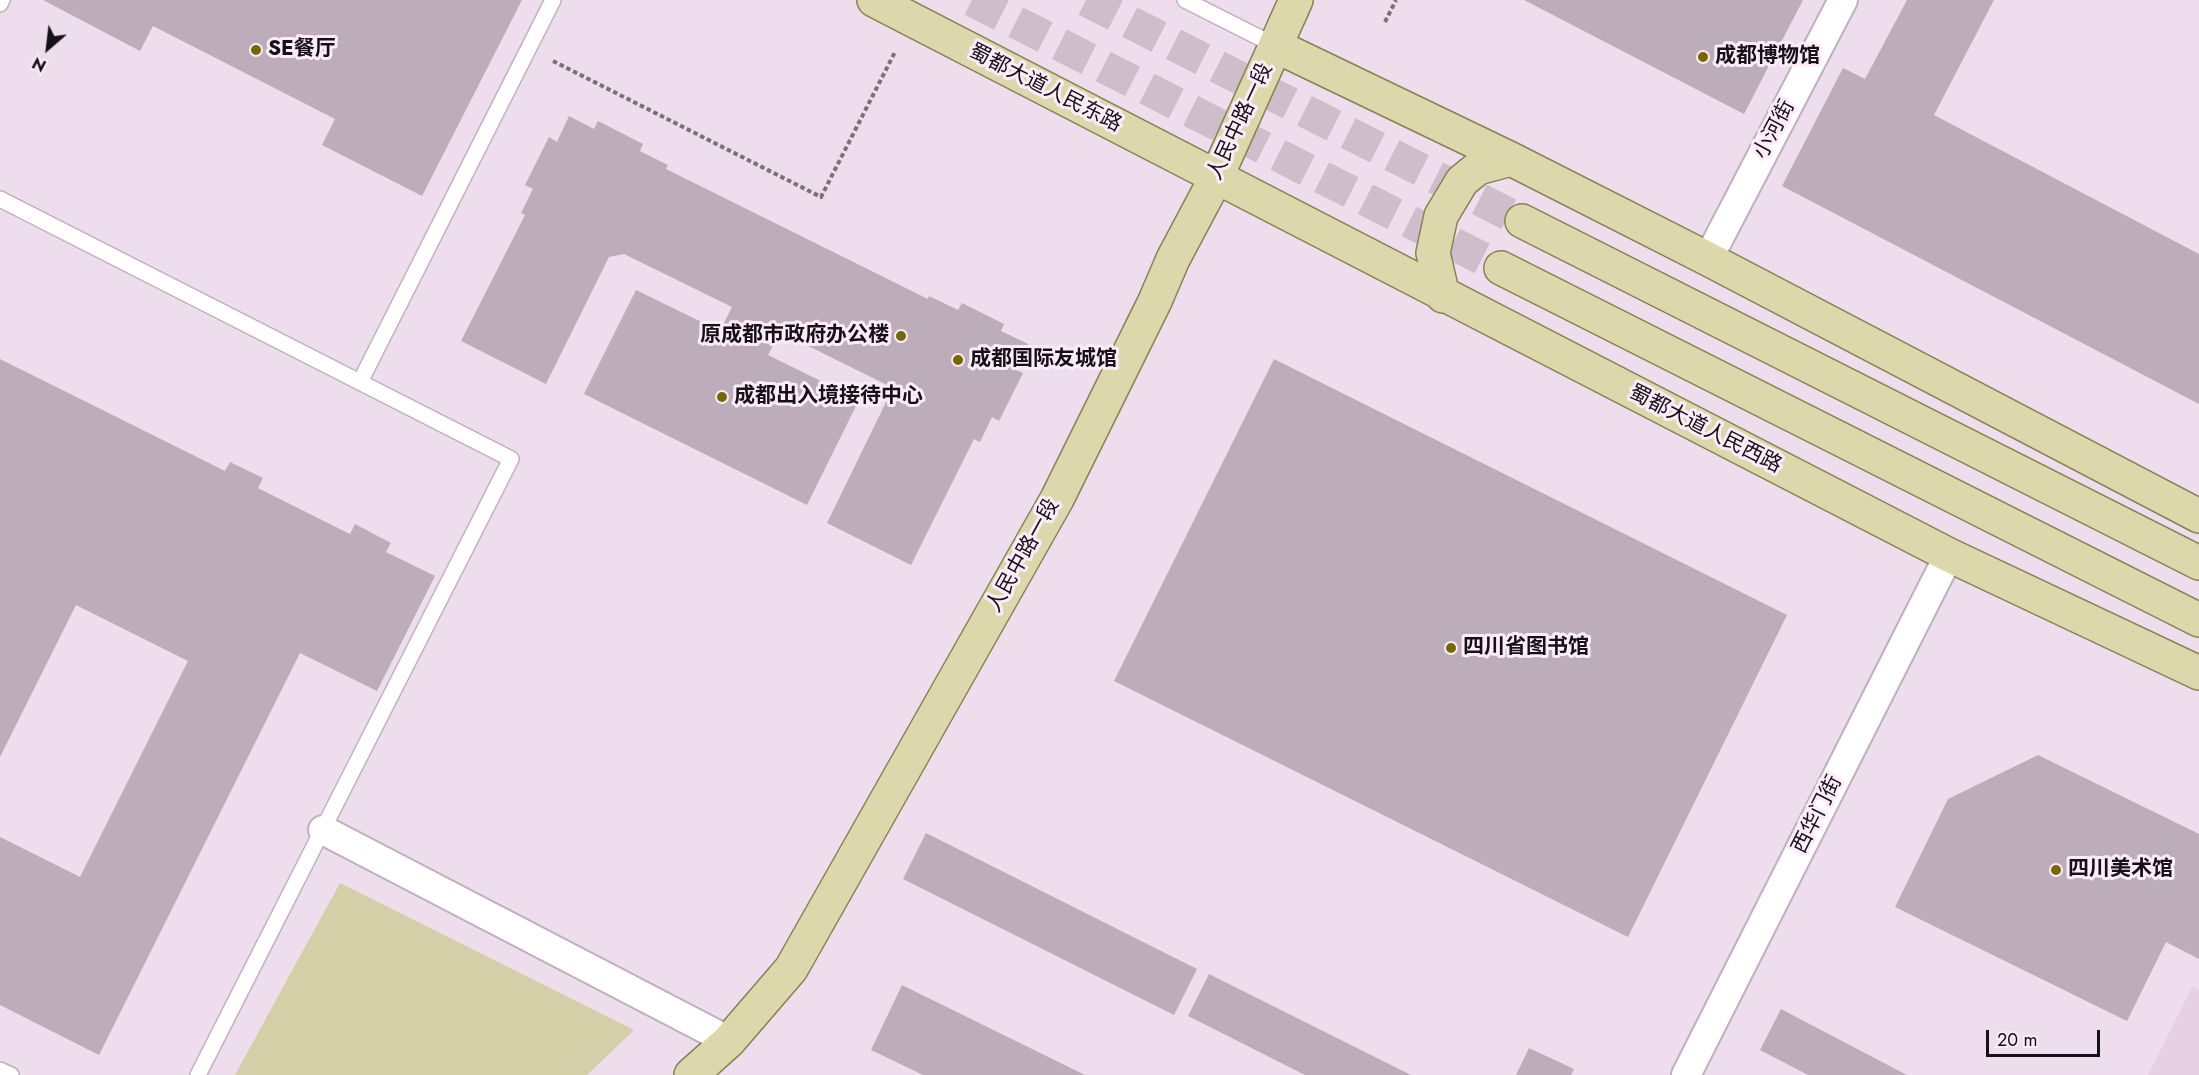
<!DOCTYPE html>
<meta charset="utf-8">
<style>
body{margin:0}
#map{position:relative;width:2199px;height:1075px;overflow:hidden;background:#eeddec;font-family:Jost,sans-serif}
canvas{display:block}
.north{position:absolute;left:18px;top:18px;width:60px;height:60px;-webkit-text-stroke:4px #fcebf9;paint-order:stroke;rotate:208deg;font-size:16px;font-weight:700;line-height:24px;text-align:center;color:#161116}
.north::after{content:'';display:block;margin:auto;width:21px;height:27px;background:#161116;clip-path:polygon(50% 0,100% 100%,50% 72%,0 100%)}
.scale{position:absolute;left:1986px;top:1030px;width:114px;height:27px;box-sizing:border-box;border:3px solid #161116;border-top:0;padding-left:8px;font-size:18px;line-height:21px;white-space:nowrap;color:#161116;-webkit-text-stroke:4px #fcebf9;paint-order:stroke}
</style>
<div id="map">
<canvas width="2199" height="1075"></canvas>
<div class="north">N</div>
<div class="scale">20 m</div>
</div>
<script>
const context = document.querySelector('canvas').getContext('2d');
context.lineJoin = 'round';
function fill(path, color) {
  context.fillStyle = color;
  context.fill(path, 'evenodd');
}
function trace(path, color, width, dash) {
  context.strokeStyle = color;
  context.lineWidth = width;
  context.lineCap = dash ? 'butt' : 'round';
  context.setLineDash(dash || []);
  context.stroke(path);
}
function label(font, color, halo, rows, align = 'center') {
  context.font = font + ' Jost,"Noto Sans SC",sans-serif';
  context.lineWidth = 6;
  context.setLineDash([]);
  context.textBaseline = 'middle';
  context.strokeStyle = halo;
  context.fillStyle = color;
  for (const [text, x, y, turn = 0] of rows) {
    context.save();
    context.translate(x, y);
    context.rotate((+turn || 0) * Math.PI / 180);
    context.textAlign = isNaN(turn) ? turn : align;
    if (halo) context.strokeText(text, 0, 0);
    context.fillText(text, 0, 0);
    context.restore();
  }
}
const built = new Path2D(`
 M2192,987L2199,990V1075H2148Z`);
const green = new Path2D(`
 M340,883L634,1030L587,1075H235Z`);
const building = new Path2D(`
 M43,0H522L422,196L322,145L335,119L153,26L140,51Z
 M1524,0H1803L1744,114Z
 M1907,0H1994L1934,115L2199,254V404L1782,186L1843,68L1865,79Z
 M569,116L594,129L598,121L643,144L640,151L668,165L666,169L928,299L929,296L958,310L962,303L1004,324L1001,331L1028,344L1016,370L1023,373L999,421L992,417L980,442L974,439L911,565L827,523L889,396L885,384L780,332L768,355L859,400L807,505L584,394L636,290L720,331L732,307L624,254L609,257L546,384L461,341L525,215L521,213L533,189L525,185L549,137L557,142Z
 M0,359L225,471L230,462L263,478L258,488L350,534L355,524L391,543L386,552L435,576L377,691L300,653L99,1055L0,1005V837L80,877L188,661L76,605L0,757Z
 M1274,359L1787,615L1628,937L1114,681Z
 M2038,755L2199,834V959L2166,942L2127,1021L1895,907L1948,799Z
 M926,833L1197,969L1174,1015L903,879Z
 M1209,974L1411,1075H1305L1188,1016Z
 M902,985L1085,1075H923L871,1050Z
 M1781,1009L1907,1075H1808L1760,1050Z
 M1529,1048L1574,1069L1571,1075H1516Z`);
const primaryTunnel = new Path2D(`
 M972,0L1501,268
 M1086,0L1522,221`);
const path = new Path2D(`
 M1385,22L1396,0
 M553,61L821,197L895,52`);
const lane = new Path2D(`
 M1185,0L1276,46
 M0,4L2,0
 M0,199L511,459L198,1075
 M360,382L553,0
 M0,1070L11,1075`);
const street = new Path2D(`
 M1708,259L1843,0
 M323,830L729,1041
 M1686,1075L1949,555`);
const primary = new Path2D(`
 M874,0L1949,555L2199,673
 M1276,46L1511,159L1708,259L2199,516
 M1522,221L2199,563
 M1501,268L2199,620
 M1443,296L1433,253L1441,216L1462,181L1478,168L1511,159
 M691,1075L729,1041L791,969L1057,499L1155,301L1173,259L1216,178L1296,0`);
const markers = [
 [256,50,6,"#746900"],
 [1703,57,6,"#746900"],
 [901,336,6,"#746900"],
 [958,360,6,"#746900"],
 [722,397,6,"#746900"],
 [1451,648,6,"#746900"],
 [2056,870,6,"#746900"]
];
const poiNames = [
 ["SE餐厅",268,50],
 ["成都博物馆",1715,57],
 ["原成都市政府办公楼",889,336,"right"],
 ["成都国际友城馆",970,360],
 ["成都出入境接待中心",734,397],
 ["四川省图书馆",1463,648],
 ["四川美术馆",2068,870]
];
const streetNames = [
 ["蜀都大道人民东路",1045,89,27],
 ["人民中路一段",1241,122,-65],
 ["小河街",1775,130,-62],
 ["蜀都大道人民西路",1705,430,27],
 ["人民中路一段",1024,556,-61],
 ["西华门街",1818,815,-63]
];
fill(built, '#e7d0e3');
fill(green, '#d4cfa6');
fill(building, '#bdadbb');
trace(primaryTunnel, '#cebecc', 33, [33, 16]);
trace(lane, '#c0b0be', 18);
trace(street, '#c0b0be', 32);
trace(primary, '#888153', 36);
trace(path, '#7b707a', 4, [4.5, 3]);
trace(lane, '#fff', 15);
trace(street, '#fff', 28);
trace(primary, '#ddd7ac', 33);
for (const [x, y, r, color] of markers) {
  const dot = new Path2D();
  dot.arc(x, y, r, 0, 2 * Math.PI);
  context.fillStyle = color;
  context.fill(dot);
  trace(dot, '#fcebf9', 2);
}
label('bold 21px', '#161116', '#fcebf9', poiNames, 'left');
label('21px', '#161116', '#fcebf9', streetNames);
</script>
